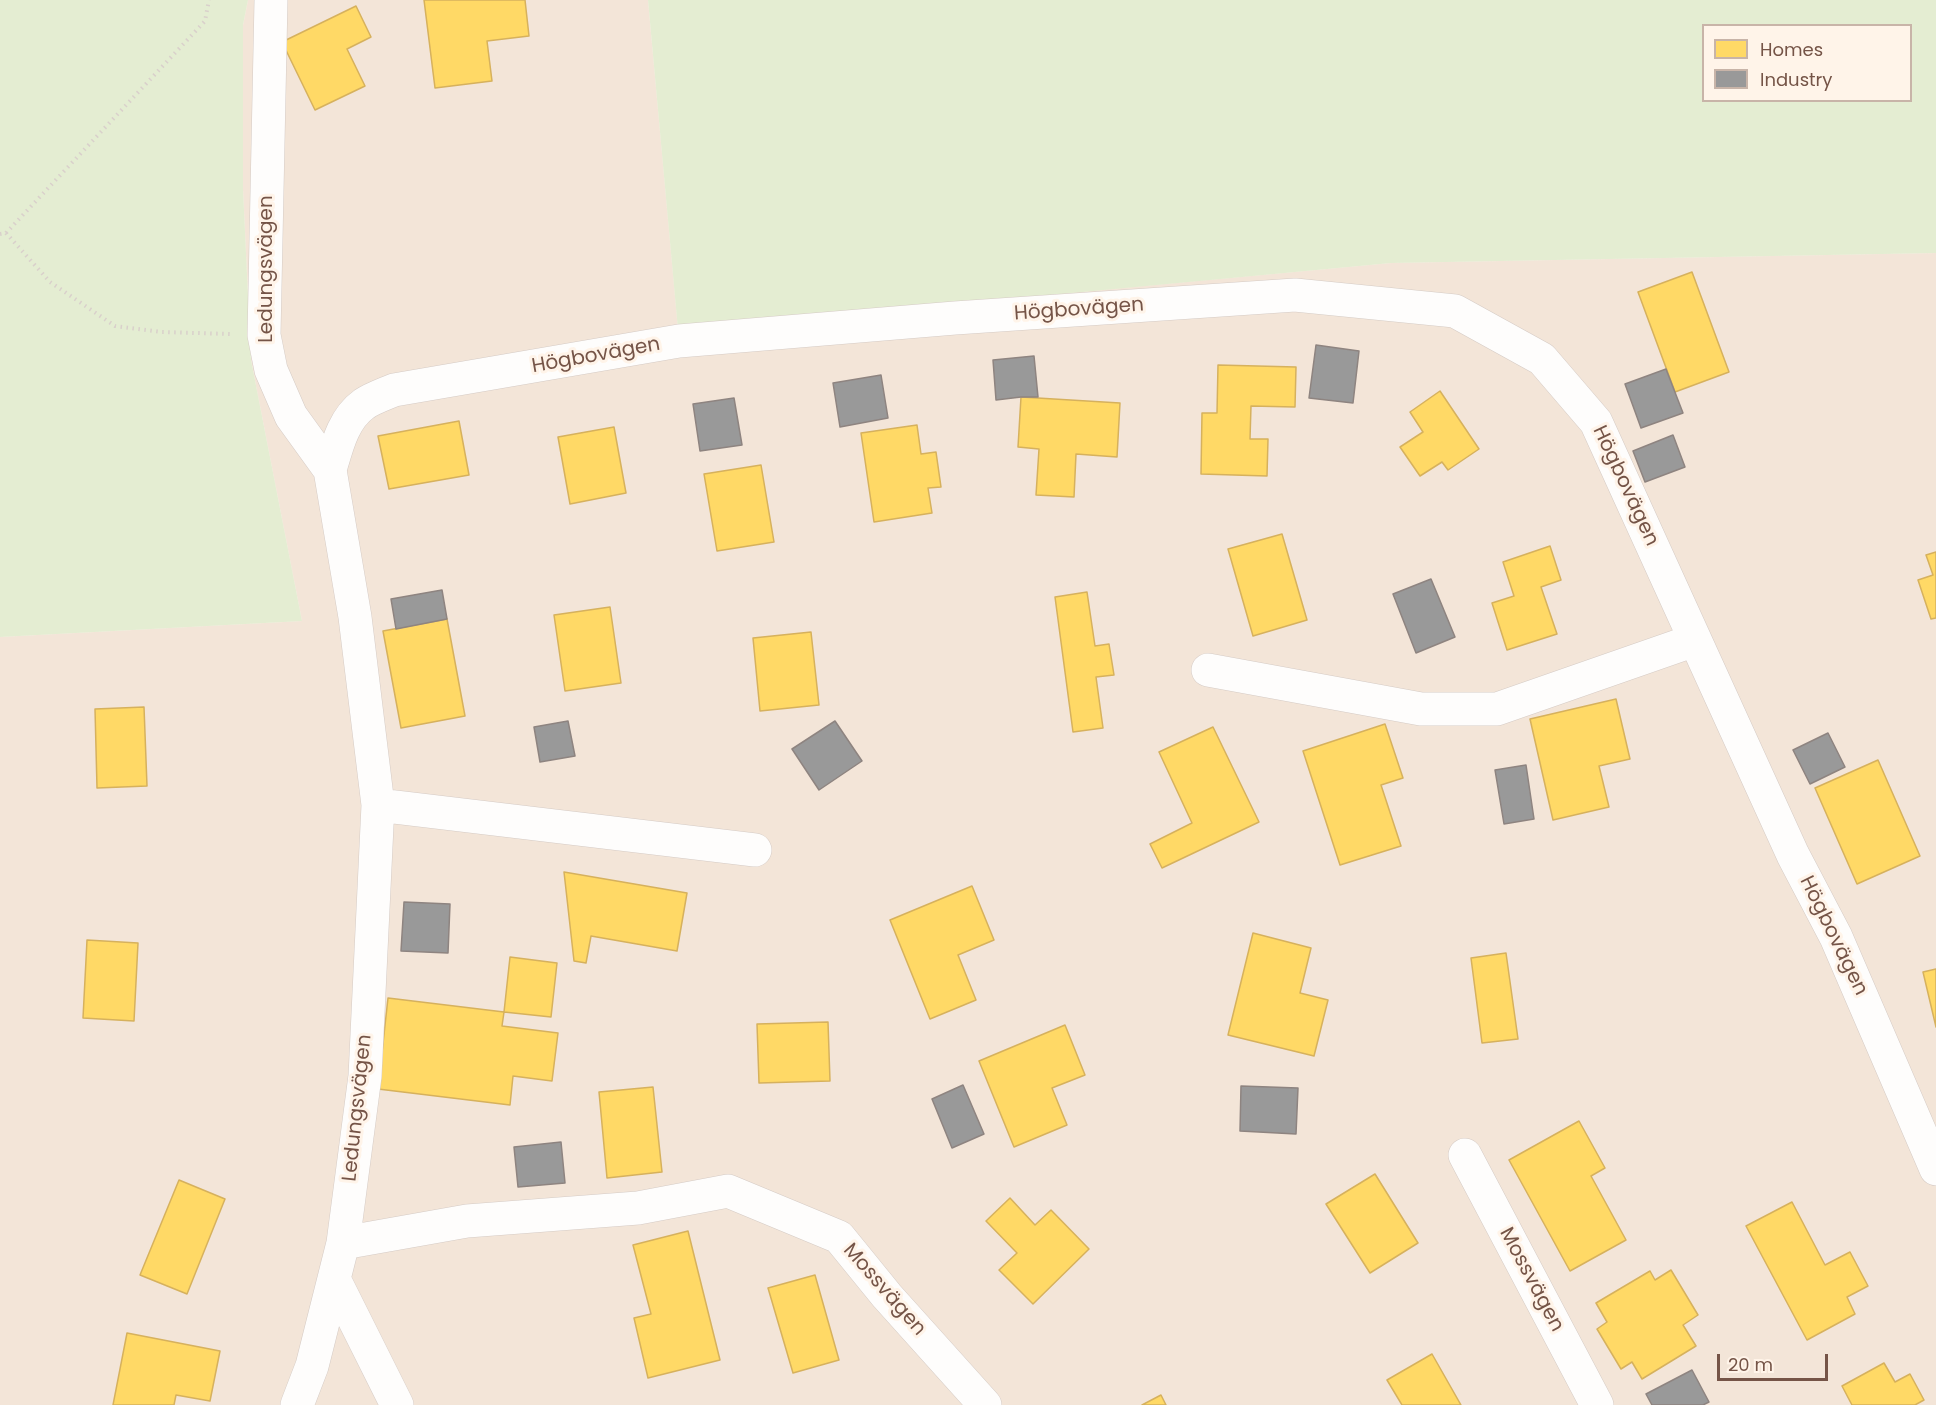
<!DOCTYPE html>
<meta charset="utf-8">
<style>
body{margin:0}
#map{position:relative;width:1936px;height:1405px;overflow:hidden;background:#f7f0e8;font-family:Poppins,sans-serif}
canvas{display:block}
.legend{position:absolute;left:1702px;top:24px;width:210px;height:78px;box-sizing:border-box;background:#fff4e9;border:2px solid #c8b4a8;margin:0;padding:8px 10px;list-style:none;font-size:18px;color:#755447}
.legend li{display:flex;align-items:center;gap:12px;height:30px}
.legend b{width:30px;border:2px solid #c8b4a8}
.scale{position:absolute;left:1717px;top:1354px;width:111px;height:27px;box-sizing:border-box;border:3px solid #755447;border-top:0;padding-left:8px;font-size:18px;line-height:21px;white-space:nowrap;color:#755447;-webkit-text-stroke:4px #fff4e9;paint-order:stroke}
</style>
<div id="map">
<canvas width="1936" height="1405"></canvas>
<ul class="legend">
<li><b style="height:16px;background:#ffd966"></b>Homes</li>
<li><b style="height:16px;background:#999"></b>Industry</li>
</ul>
<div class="scale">20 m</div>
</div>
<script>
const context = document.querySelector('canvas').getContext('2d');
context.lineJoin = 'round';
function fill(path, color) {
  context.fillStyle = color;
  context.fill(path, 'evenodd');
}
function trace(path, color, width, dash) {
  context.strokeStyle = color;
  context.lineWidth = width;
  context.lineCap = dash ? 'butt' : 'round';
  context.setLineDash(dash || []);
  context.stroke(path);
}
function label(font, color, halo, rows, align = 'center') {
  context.font = font + ' Poppins,sans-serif';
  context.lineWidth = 6;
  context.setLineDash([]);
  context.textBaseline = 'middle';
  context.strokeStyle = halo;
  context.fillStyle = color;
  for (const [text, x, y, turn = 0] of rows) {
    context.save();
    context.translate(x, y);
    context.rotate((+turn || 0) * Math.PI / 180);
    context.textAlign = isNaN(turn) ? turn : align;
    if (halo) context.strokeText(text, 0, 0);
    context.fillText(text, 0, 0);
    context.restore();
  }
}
const residential = new Path2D(`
 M248,0H648L678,329L1391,263L1936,253V1405H0V637L302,621L251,360L243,189V25Z`);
const green = new Path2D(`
 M0,0H248L243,25V189L251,360L302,621L0,637Z
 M648,0H1936V253L1391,263L678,330ZM1704,26H1910V100H1704Z`);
const homes = new Path2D(`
 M424,0H525L529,36L487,41L492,81L435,88Z
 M356,6L371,37L347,49L365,86L315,110L282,42Z
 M1692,272L1729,372L1675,392L1638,292Z
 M1218,365L1296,367L1295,407L1251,406L1250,439H1268L1267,476L1201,474L1202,413H1217Z
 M1440,391L1479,449L1448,470L1442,462L1420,476L1400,447L1423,432L1410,412Z
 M1021,397L1120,403L1117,457L1076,454L1074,497L1036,495L1039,449L1018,447Z
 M459,421L469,475L389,489L378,436Z
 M917,425L921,454L936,452L941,487L928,488L932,513L874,522L861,433Z
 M614,427L626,493L570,504L558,437Z
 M761,465L774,542L717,551L704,474Z
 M1282,534L1307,620L1253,636L1228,549Z
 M1550,546L1561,580L1541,587L1557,634L1507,650L1492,603L1514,596L1503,562Z
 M1936,552V618L1931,619L1918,580L1933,575L1926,555Z
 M1087,592L1095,646L1109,644L1114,675L1096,677L1103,728L1073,732L1055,597Z
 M610,607L621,683L565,691L554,615Z
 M447,619L465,716L401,728L383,631Z
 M811,632L819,705L760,711L753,638Z
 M1616,699L1630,759L1599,766L1609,807L1553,820L1530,719Z
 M144,707L147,786L97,788L95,709Z
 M1385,724L1403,778L1381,785L1401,846L1340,865L1303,751Z
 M1213,727L1259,822L1162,868L1150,844L1192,823L1159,752Z
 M1878,760L1920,856L1857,884L1815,788Z
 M564,872L687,893L677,951L591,936L586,963L574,961Z
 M972,886L994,940L958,955L976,1000L930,1019L890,920Z
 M1253,933L1311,948L1300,993L1328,1000L1314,1056L1228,1035Z
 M87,940L138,943L134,1021L83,1018Z
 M1506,953L1518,1039L1482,1043L1471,958Z
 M510,957L557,963L551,1017L504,1012Z
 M1936,969V1027L1923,972Z
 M388,998L504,1012L502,1026L558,1033L552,1081L513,1076L510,1105L378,1089Z
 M828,1022L830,1081L759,1083L757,1024Z
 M1065,1025L1085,1075L1052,1088L1067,1125L1014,1147L979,1061Z
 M653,1087L662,1172L607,1178L599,1092Z
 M1579,1121L1605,1168L1591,1176L1626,1240L1570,1271L1509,1160Z
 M1375,1174L1418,1243L1370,1273L1326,1204Z
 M179,1180L225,1199L187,1294L140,1275Z
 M1010,1198L1035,1225L1051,1210L1089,1249L1033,1304L999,1270L1017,1253L986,1221Z
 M1792,1202L1825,1265L1850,1252L1868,1286L1847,1297L1855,1314L1807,1340L1746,1226Z
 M688,1231L720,1360L648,1378L634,1318L651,1314L633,1245Z
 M1671,1270L1698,1315L1683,1325L1696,1346L1642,1379L1632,1362L1621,1369L1597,1329L1607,1322L1596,1303L1650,1271L1655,1280Z
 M815,1275L839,1360L793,1373L768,1288Z
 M127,1333L220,1351L210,1401L176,1395L174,1405H113Z
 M1432,1354L1461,1405H1402L1387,1380Z
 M1884,1363L1895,1382L1910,1374L1924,1400L1915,1405H1852L1842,1386Z
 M1161,1395L1166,1405H1142Z`);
const industry = new Path2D(`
 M1316,345L1359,351L1353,403L1309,398Z
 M1034,356L1038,397H1021L996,400L993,360Z
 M1666,369L1683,413L1641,428L1625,384Z
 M881,375L888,418L840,427L833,383Z
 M734,398L742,445L700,451L693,404Z
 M1673,435L1685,467L1645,482L1633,451Z
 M1431,579L1455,637L1416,653L1393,594Z
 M442,590L447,619L396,629L391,599Z
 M568,721L575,756L540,762L534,727Z
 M835,721L862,761L819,790L792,749Z
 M1828,733L1845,767L1810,784L1793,750Z
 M1526,765L1534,819L1504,824L1495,770Z
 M404,902L450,904L448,953L401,951Z
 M963,1085L984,1134L952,1148L932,1099Z
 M1241,1086L1298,1088L1296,1134L1240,1131Z
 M561,1142L565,1183L518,1187L514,1147Z
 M1692,1370L1709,1402L1703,1405H1652L1646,1394Z`);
const path = new Path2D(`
 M6,233L205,21L209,0
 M0,234L6,233L50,282L115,326L162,332L230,334`);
const minor = new Path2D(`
 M271,0L264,335L271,370L291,416L330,470L355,617L378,805L365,1076L343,1243L312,1366L297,1405
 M330,470C337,446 343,419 364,404C373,398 385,394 394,390L679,341L955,318L1295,295L1455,311L1542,359L1596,422L1793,855L1836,937L1936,1169
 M1208,670L1421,709H1497L1695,640
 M378,805L755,850
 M1465,1155L1597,1405
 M343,1243L467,1221L638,1208L728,1191L839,1237L887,1296L985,1405
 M334,1279L397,1405`);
const streetNames = [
 ["Ledungsvägen",267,269,-90],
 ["Högbovägen",1079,310,-4],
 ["Högbovägen",596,356,-10],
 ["Högbovägen",1625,486,65],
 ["Högbovägen",1833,936,64],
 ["Ledungsvägen",358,1108,-84],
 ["Mossvägen",1531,1280,62],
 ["Mossvägen",884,1290,49]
];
fill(residential, '#f3e5d8');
fill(green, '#e4edd2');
fill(homes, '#ffd966');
trace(homes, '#d6b15d', 1.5);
fill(industry, '#999');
trace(industry, '#8e8480', 1.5);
trace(minor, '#d5cbc5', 34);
trace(path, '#d9d0cb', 4, [1.5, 4.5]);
trace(minor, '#fefdfc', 33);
label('20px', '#755447', '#fff4e9', streetNames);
</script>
